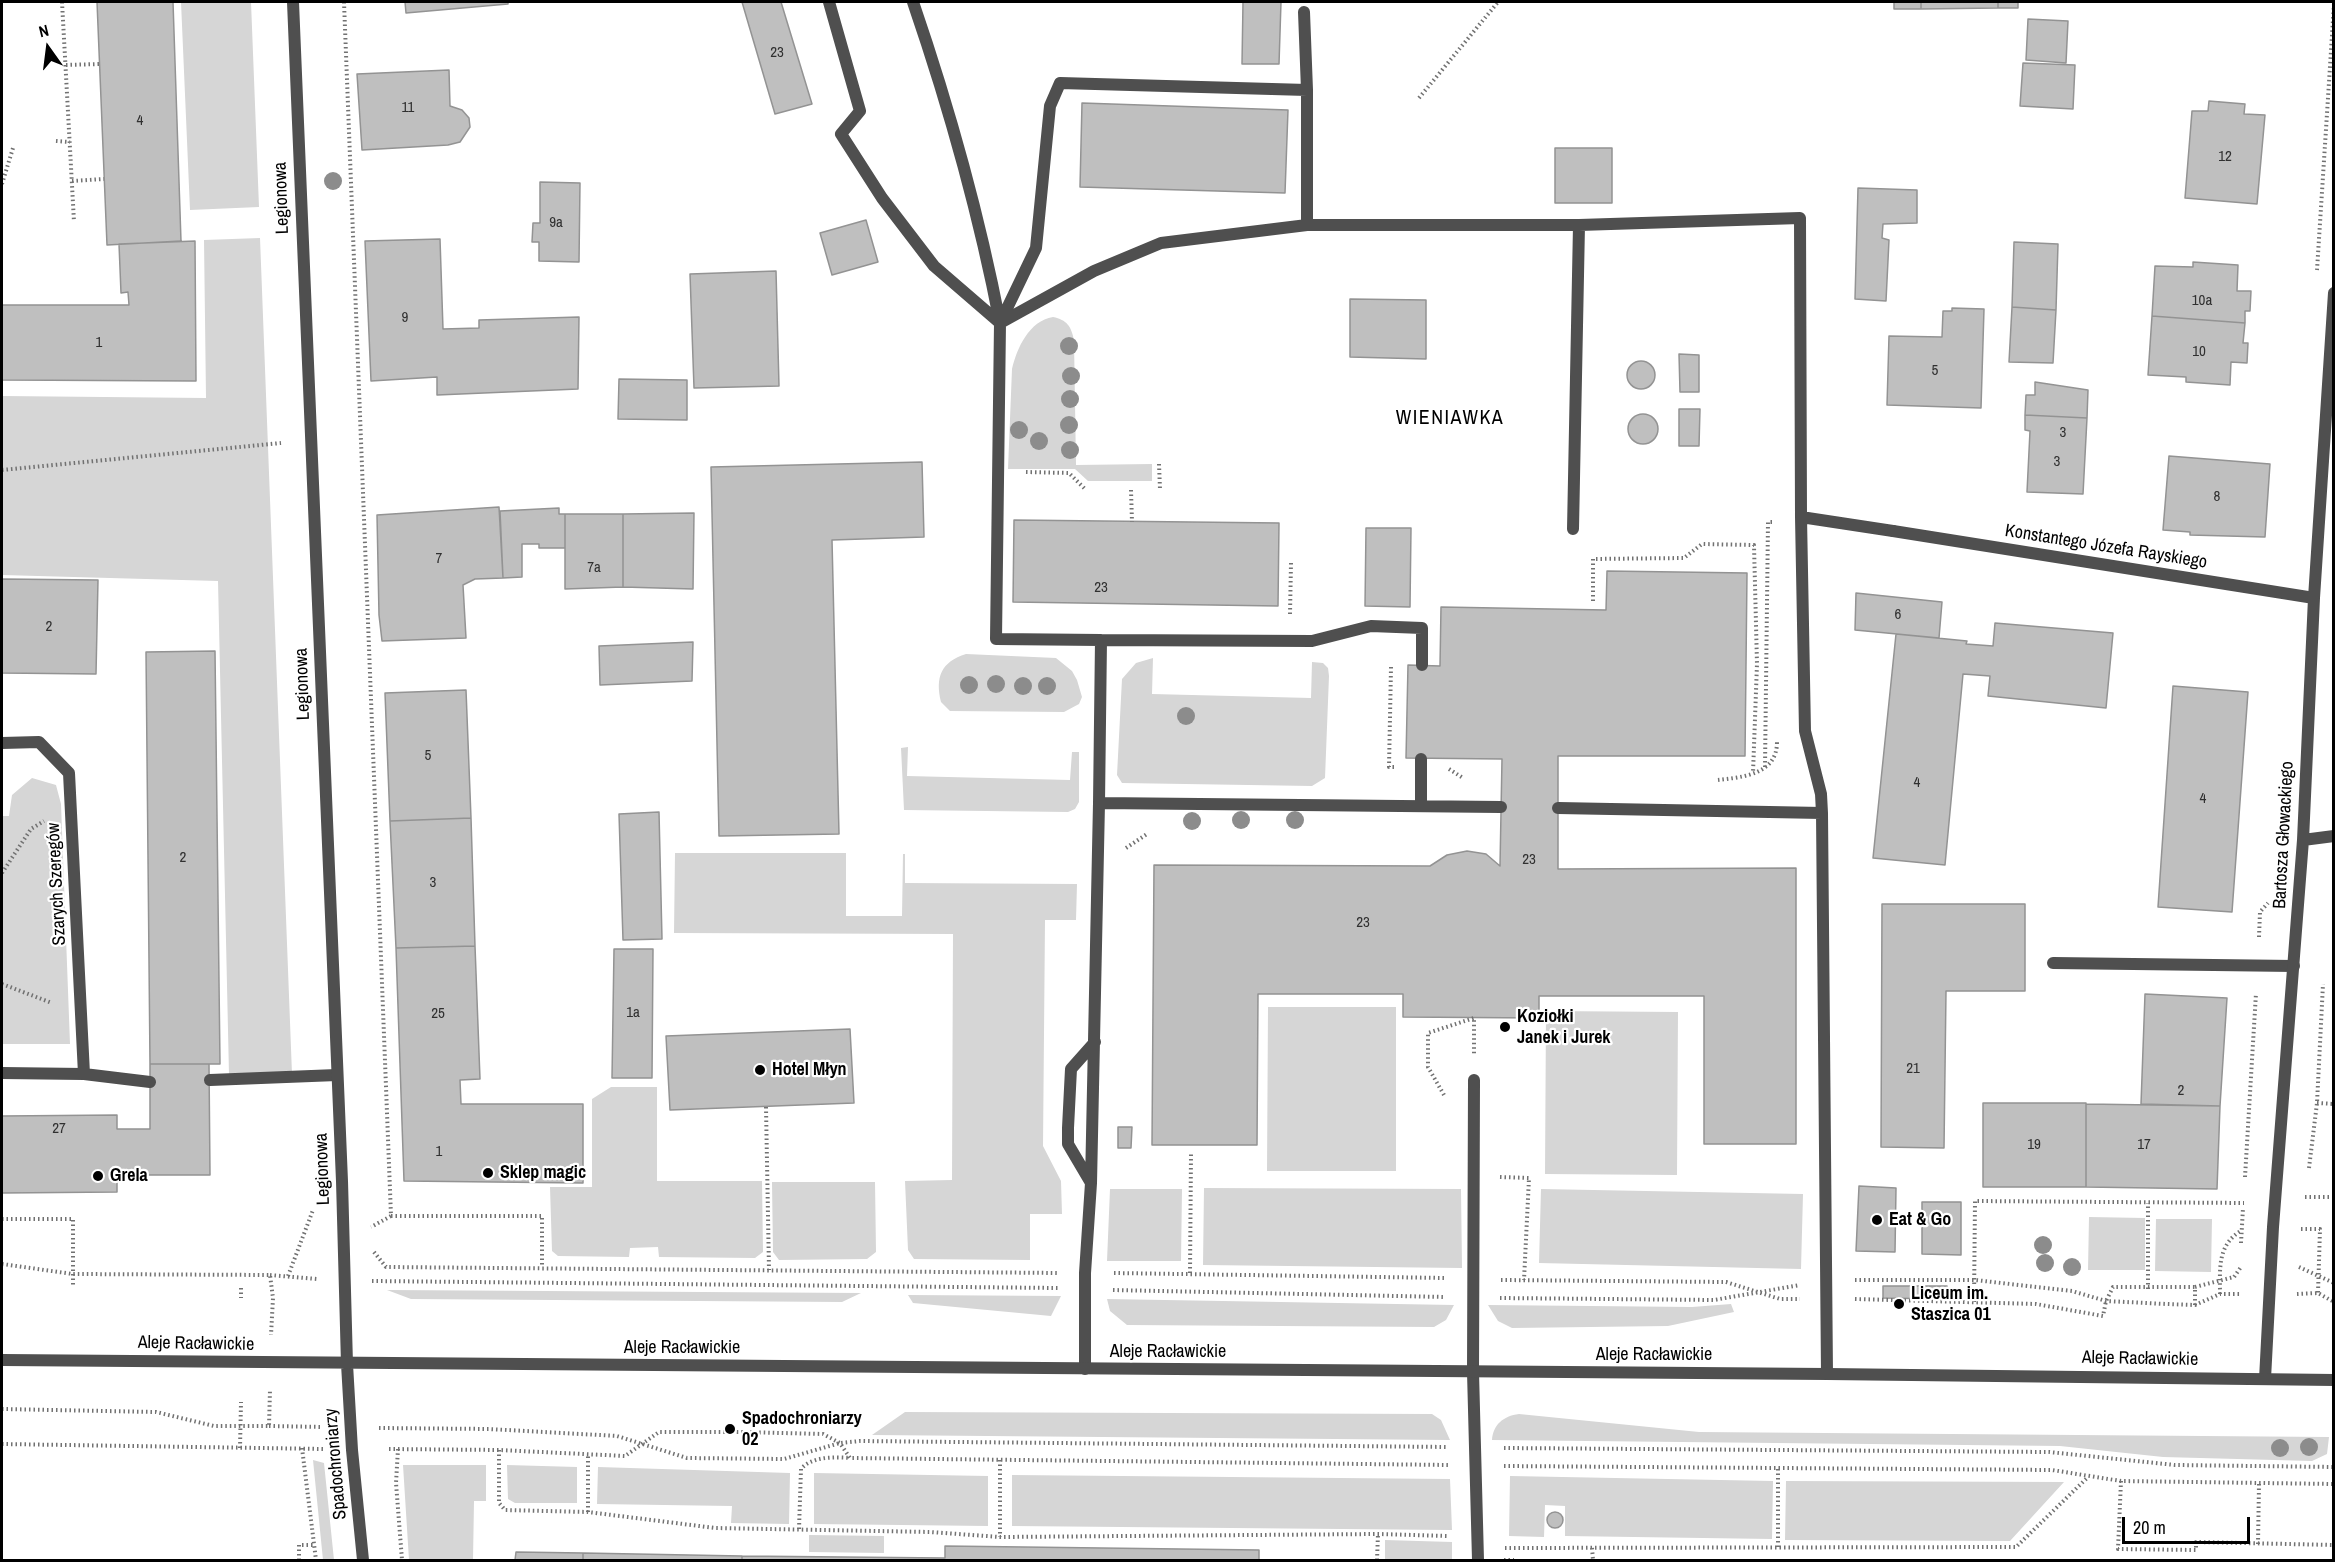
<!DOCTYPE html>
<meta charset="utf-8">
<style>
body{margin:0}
#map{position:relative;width:2335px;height:1562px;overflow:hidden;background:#fff;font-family:"Archivo Narrow",sans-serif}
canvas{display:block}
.frame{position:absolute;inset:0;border:3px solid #000;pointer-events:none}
.north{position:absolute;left:18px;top:18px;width:60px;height:60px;-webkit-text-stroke:4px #fff;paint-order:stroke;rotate:346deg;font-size:16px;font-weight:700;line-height:24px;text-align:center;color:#000}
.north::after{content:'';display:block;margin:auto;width:21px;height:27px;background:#000;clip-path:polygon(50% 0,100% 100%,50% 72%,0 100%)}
.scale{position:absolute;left:2122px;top:1517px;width:128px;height:27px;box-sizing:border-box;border:3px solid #000;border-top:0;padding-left:8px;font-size:18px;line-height:21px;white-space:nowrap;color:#000;-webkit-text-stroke:4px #fff;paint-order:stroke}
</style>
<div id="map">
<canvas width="2335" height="1562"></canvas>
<div class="frame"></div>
<div class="north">N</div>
<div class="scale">20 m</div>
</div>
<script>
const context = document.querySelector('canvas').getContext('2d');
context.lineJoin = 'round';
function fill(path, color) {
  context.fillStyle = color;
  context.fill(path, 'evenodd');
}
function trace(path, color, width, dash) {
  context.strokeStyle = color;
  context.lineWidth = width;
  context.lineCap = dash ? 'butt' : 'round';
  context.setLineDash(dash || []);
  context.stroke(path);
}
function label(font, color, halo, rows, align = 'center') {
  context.font = font + ' "Archivo Narrow",sans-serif';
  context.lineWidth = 4.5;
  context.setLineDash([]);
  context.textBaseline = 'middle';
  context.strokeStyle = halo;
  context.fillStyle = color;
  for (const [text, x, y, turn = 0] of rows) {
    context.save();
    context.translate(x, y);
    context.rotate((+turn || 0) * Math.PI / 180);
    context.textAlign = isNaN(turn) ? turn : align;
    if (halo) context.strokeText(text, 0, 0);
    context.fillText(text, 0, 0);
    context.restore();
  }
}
const green = new Path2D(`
 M181,2H251L259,207L190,210Z
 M260,238L292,1074L229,1075L218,581L2,575V396L206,398L204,240Z
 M1053,317C1067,320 1071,326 1074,340L1076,465L1152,464V481H1088L1075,469H1008L1012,369C1017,348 1029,321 1053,317Z
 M966,654L1056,658L1072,671L1077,680L1082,697L1079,704L1064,712L950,711L941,702C935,677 941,662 966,654Z
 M1153,658L1152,694L1311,698L1312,662L1323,663L1328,668L1329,676L1325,778L1312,786L1122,783L1117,775L1122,679L1136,663Z
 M908,747L907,776L1070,780L1072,752H1079V802L1075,809L1068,812L904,810L901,748Z
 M32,778L56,785L61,804L70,1044H2V816H9L12,795Z
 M675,853H846V916H902L903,854H905V883L1077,884L1076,920H1045L1043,1146L1061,1181L1062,1214H1030V1260L914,1259L908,1250L905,1181L952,1180L953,934L674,933Z
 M1268,1007H1396V1171H1267Z
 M1546,1011L1678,1012L1677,1175L1545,1174Z
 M611,1087H657V1181H762L763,1252L755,1258L659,1257L658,1247L630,1248L629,1257L558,1256L552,1251L550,1187H592V1099Z
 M772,1182H875L876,1252L867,1259L779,1260L773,1252Z
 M1204,1188L1461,1189L1462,1268L1203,1265Z
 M1110,1189H1182L1181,1261H1107Z
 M1541,1189L1803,1194L1801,1269L1539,1263Z
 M2089,1217L2145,1218V1270H2088Z
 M2156,1219H2212L2211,1272L2155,1271Z
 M387,1290L861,1293L842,1302L411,1299Z
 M908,1295L1061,1296L1051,1316L913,1303Z
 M1107,1299L1454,1305L1446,1320L1434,1327L1127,1325L1110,1311Z
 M1731,1304L1734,1312L1668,1326L1512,1328L1498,1321L1488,1305L1692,1307Z
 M905,1412L1432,1414L1441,1420L1450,1440L872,1435Z
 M1519,1414L1699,1432L2329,1437L2327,1454L2312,1461L2163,1457L2060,1446L1492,1440C1493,1425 1503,1416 1519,1414Z
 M313,1460L324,1463L334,1560H323Z
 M403,1465H486V1501H474L473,1560H409Z
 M507,1465L577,1467V1503H515L508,1499Z
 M598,1467L790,1473L789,1524L731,1523L732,1506L597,1504Z
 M814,1473L988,1476V1526L814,1524Z
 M1012,1475L1450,1479L1452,1530L1012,1526Z
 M1510,1476L1773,1481L1772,1539L1565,1536V1506L1545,1505L1544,1537L1509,1536Z
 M1786,1481L2064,1482L2010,1541L1785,1540Z
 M809,1535L884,1536V1553L809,1552Z
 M1385,1540L1452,1542V1560H1385Z`);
const building = new Path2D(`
 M97,2H173L181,241L107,245Z
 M405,2H508V4L406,13Z
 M742,2H781L812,104L775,114Z
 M1243,2H1281L1279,64H1242Z
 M1894,2H1921V9H1894Z
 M1921,2H1998V8L1921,9Z
 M1998,2H2018V8H1998Z
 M2028,19L2068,21L2066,63L2026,60Z
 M2023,63L2075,65L2073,109L2020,106Z
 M449,70L450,106L462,110L469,118L470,127L460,142L448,145L362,150L357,74Z
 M2209,101L2245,104L2244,114L2265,115L2257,204L2185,198L2192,111H2208Z
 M1082,103L1288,110L1285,193L1080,187Z
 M1555,148H1612V203H1555Z
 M540,182L580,183L579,262L539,261V242H532L533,223H540Z
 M1858,188L1917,190V223L1883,224L1882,238L1889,240L1886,301L1855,299Z
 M866,220L878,262L832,275L820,233Z
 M440,239L443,329L479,328V320L579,317L578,389L437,395V377L371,381L365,241Z
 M195,241L196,381L2,380V305H129L128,292L121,293L119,244Z
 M2014,242L2058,244L2056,310L2012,307Z
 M2193,262L2238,265L2237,291H2251L2250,311H2245V323L2152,316L2155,266L2193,267Z
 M776,271L779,386L694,388L690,274Z
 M1350,299L1426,300V359L1350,357Z
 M2012,307L2056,310L2053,363L2009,362Z
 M1952,308L1984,309L1981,408L1887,405L1889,336L1942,337L1943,311H1952Z
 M2152,316L2245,323L2243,343H2248L2247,363L2231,362L2230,385L2186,382V377L2148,375Z
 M1679,354L1699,355V392H1680Z
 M1627 375a14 14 0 1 1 28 0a14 14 0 1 1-28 0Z
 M619,379L687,380V420L618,419Z
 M2035,382L2088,390L2087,418L2025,415L2026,395H2035Z
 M1679,409H1700L1699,446H1679Z
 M1628 429a15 15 0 1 1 30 0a15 15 0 1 1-30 0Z
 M2025,415L2087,418L2083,494L2027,492L2030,431L2025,430Z
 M2169,456L2270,464L2265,537L2190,535V532L2163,530Z
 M922,462L924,537L832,540L839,834L719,836L711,467Z
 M499,507L503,578L475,579L463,585L466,638L382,641L379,615L377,515Z
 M559,508V514H565V548H539V544H522V577L503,578L500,511Z
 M694,513L693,589L623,587V514Z
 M565,514H623V587L565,589Z
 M1014,520L1279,523L1278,606L1013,602Z
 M1366,528H1411L1410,607L1365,606Z
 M1607,571L1747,573L1745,756H1558V869L1796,868V1144H1704V996H1539V1018L1403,1017V994H1258L1257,1145H1152L1154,865L1430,866L1447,855L1467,851L1486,854L1500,866L1502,759L1406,758L1408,665L1440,666L1441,607L1606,610Z
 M2,579L98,580L96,674L2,673Z
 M1856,593L1942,602L1939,638L1855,630Z
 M1995,623L2113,633L2106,708L1988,696L1990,676L1963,674L1945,865L1873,858L1896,634L1967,641L1966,644L1993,646Z
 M693,642L692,681L600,685L599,646Z
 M215,651L220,1064H150L146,652Z
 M2173,686L2248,692L2232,912L2158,907Z
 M466,690L471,818L390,821L385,693Z
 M659,812L662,939L623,940L619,814Z
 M471,818L475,946L396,948L390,821Z
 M1882,904H2025V991H1946L1944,1148L1881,1147Z
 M475,946L480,1079L460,1080L461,1104H583V1183L404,1181L396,948Z
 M614,949H653L652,1078H612Z
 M2145,994L2227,998L2220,1106L2141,1104Z
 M850,1029L854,1103L670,1110L666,1036Z
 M150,1064H209L210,1175H117V1192L2,1193V1116L117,1115V1129H150Z
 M1983,1103H2086V1187H1983Z
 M2086,1104L2220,1106L2217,1189L2086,1187Z
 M1118,1127H1132L1131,1148H1118Z
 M1859,1186L1896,1188L1895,1252L1856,1251Z
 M1922,1202H1961V1255L1922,1254Z
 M1883,1286H1947V1299L1883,1298Z
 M1547 1520a8 8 0 1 1 16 0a8 8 0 1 1-16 0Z
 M945,1546L1259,1550V1560H742V1556L945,1558Z
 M516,1552L583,1553V1560H515Z
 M583,1553L742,1556V1560H583Z`);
const path = new Path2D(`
 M62,2L74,222
 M344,2L391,1216L371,1227
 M66,65L99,64
 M1419,98L1498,2
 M56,141L70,142
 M72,181L104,179
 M2,184L13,148
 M2317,270L2334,4
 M1159,464L1160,489
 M2,470L281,443
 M1026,472L1069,473L1085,489
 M1131,490L1132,522
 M1593,601V559L1684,558L1702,544L1754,545L1757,664L1753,773
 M1290,614L1291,563
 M1391,667L1389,767H1394
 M1765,767L1768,522H1774
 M1449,769L1463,778
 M1718,780C1744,777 1777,774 1777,742
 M1126,848L1147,834
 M2,873L31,829L44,821
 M2259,937L2260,912L2268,903
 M2,984L52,1003
 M1444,1095L1428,1067V1033L1474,1018V1054
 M2317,1103L2334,1104
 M766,1107L769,1270
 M2309,1168L2317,1103L2323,984
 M1500,1177L1529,1178L1524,1280
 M2245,1177L2256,993
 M2305,1197H2334
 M391,1216H542V1266
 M2,1219H73V1286
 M2301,1229H2320L2318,1293
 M2241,1243L2243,1208
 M374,1252L386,1267L1059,1273
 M2,1264L73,1274L270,1275L273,1298L271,1335
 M2299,1267L2334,1283
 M1114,1273L1446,1278
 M1190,1273L1191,1154
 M270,1275L317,1279
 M288,1276L313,1210
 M1501,1280L1726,1282L1780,1299H1800
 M1855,1280H1975L2072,1291L2106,1301L2166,1304L2195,1305L2220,1294H2242
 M372,1281L1058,1288
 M241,1288V1298
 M2148,1289V1203
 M1113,1290L1445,1297
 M2220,1294C2220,1268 2217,1245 2242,1230
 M2297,1294L2318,1293L2334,1302
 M1500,1298L1714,1300L1800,1285
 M1855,1299L2036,1304L2103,1316L2106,1301L2113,1287H2195
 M1974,1302L1975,1201L2244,1203
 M2195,1305V1287L2234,1277L2241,1267
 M2,1409L156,1412L214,1426H269L270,1390
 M269,1426L323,1427
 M379,1428L489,1429L617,1436L687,1458L784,1459L840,1443L860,1441L1448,1447
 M2,1444L325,1449
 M240,1448L241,1402
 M302,1448L316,1560
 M1504,1448L2049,1452L2175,1465L2334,1467
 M389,1449L499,1450L625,1456L659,1432H741L823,1434L840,1443L850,1458L1449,1465
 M398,1449L396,1483L402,1560
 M499,1450V1503L505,1510L588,1512L715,1528L930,1532L1000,1537L1378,1534L1449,1536
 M1000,1460V1537
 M1504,1466L2052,1470L2121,1481L2334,1484
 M2121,1481L2118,1549L2196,1550V1542L2334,1545
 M588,1512V1455
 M799,1529L801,1469C812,1456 835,1457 850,1458
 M2258,1544L2259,1484
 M1778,1547V1469
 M1505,1548L2016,1547L2087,1478
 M1592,1548L1593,1560
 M299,1560V1545H315
 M1377,1560L1378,1534
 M1504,1560H1514`);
const service = new Path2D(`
 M829,2L860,111L841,134L882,198L934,266L1000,323
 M913,2C949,107 979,214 1000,323
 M1304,12L1307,90V225
 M1000,323L1036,248L1050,106L1060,83L1307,90
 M1801,517L1893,531
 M1573,529L1579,225
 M1101,640L996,639L1000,323L1094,271L1161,243L1307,225H1579L1800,218L1801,517L1805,731L1821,794L1822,813L1827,1374
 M1422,665V628L1371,626L1312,641L1101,640L1099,803L1501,807
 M2,743L39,742L69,773L84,1074
 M1421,806V759
 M1558,808L1822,813
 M2053,963L2294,966
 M2,1073L84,1074L150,1082
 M210,1080L337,1075
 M1474,1080L1473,1372L1478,1560
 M1091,1183L1068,1144V1128L1071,1069L1095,1042
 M1085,1369V1273L1091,1183L1099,803`);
const minor = new Path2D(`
 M293,2L342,1181L347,1364
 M1893,531L2314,598
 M2303,840L2334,836
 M2265,1379L2273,1227L2303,840L2314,598L2334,293`);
const tertiary = new Path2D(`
 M2,1360L1827,1374L2334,1380
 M347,1364L352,1450L363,1560`);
const trees = [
 [333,181],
 [1069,346],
 [1071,376],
 [1070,399],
 [1069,425],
 [1019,430],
 [1039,441],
 [1070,450],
 [996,684],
 [969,685],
 [1023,686],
 [1047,686],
 [1186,716],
 [1241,820],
 [1295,820],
 [1192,821],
 [2043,1245],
 [2045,1263],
 [2072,1267],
 [2309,1447],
 [2280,1448]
];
const markers = [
 [1505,1027,6,"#000"],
 [760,1070,6,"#000"],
 [488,1173,6,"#000"],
 [98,1176,6,"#000"],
 [1877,1220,6,"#000"],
 [1899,1304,6,"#000"],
 [730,1429,6,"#000"]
];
const numberNames = [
 ["23",777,53],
 ["11",408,108],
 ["4",140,121],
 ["12",2225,157],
 ["9a",556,223],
 ["10a",2202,301],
 ["9",405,318],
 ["1",99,343],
 ["10",2199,352],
 ["5",1935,371],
 ["3",2063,433],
 ["3",2057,462],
 ["8",2217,497],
 ["7",439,559],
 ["7a",594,568],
 ["23",1101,588],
 ["6",1898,615],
 ["2",49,627],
 ["5",428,756],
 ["4",1917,783],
 ["4",2203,799],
 ["2",183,858],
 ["23",1529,860],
 ["3",433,883],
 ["23",1363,923],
 ["1a",633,1013],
 ["25",438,1014],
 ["21",1913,1069],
 ["2",2181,1091],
 ["27",59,1129],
 ["19",2034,1145],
 ["17",2144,1145],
 ["1",439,1152]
];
const streetNames = [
 ["Legionowa",282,198,-92],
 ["Konstantego Józefa Rayskiego",2106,547,9],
 ["Legionowa",303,684,-92],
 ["Bartosza Głowackiego",2284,835,-87],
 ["Szarych Szeregów",57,884,-93],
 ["Legionowa",323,1169,-92],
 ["Aleje Racławickie",196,1344,1],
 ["Aleje Racławickie",682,1348],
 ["Aleje Racławickie",1168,1352],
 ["Aleje Racławickie",1654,1355],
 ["Aleje Racławickie",2140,1359,1],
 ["Spadochroniarzy",336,1464,-95]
];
const poiNames = [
 ["Koziołki",1517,1017],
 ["Janek i Jurek",1517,1038],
 ["Hotel Młyn",772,1070],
 ["Sklep magic",500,1173],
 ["Grela",110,1176],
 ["Eat & Go",1889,1220],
 ["Liceum im.",1911,1294],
 ["Staszica 01",1911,1315],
 ["Spadochroniarzy",742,1419],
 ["02",742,1440]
];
const neighbourhoodNames = [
 ["WIENIAWKA",1450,419]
];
fill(green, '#d6d6d6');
fill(building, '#bfbfbf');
trace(building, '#939393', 1.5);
trace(path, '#717171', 4, [1.5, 3]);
trace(service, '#4f4f4f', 12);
trace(minor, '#4f4f4f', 12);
trace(tertiary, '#4f4f4f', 12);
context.fillStyle = '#8c8c8c';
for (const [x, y] of trees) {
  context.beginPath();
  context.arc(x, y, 9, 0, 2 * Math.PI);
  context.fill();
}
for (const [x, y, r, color] of markers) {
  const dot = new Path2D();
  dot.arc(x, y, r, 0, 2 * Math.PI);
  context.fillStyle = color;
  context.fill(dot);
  trace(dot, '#fff', 2);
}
label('15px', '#303030', null, numberNames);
label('18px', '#000', '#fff', streetNames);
label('bold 18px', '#000', '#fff', poiNames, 'left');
context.letterSpacing = '1.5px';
label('20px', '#000', '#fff', neighbourhoodNames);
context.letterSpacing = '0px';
</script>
